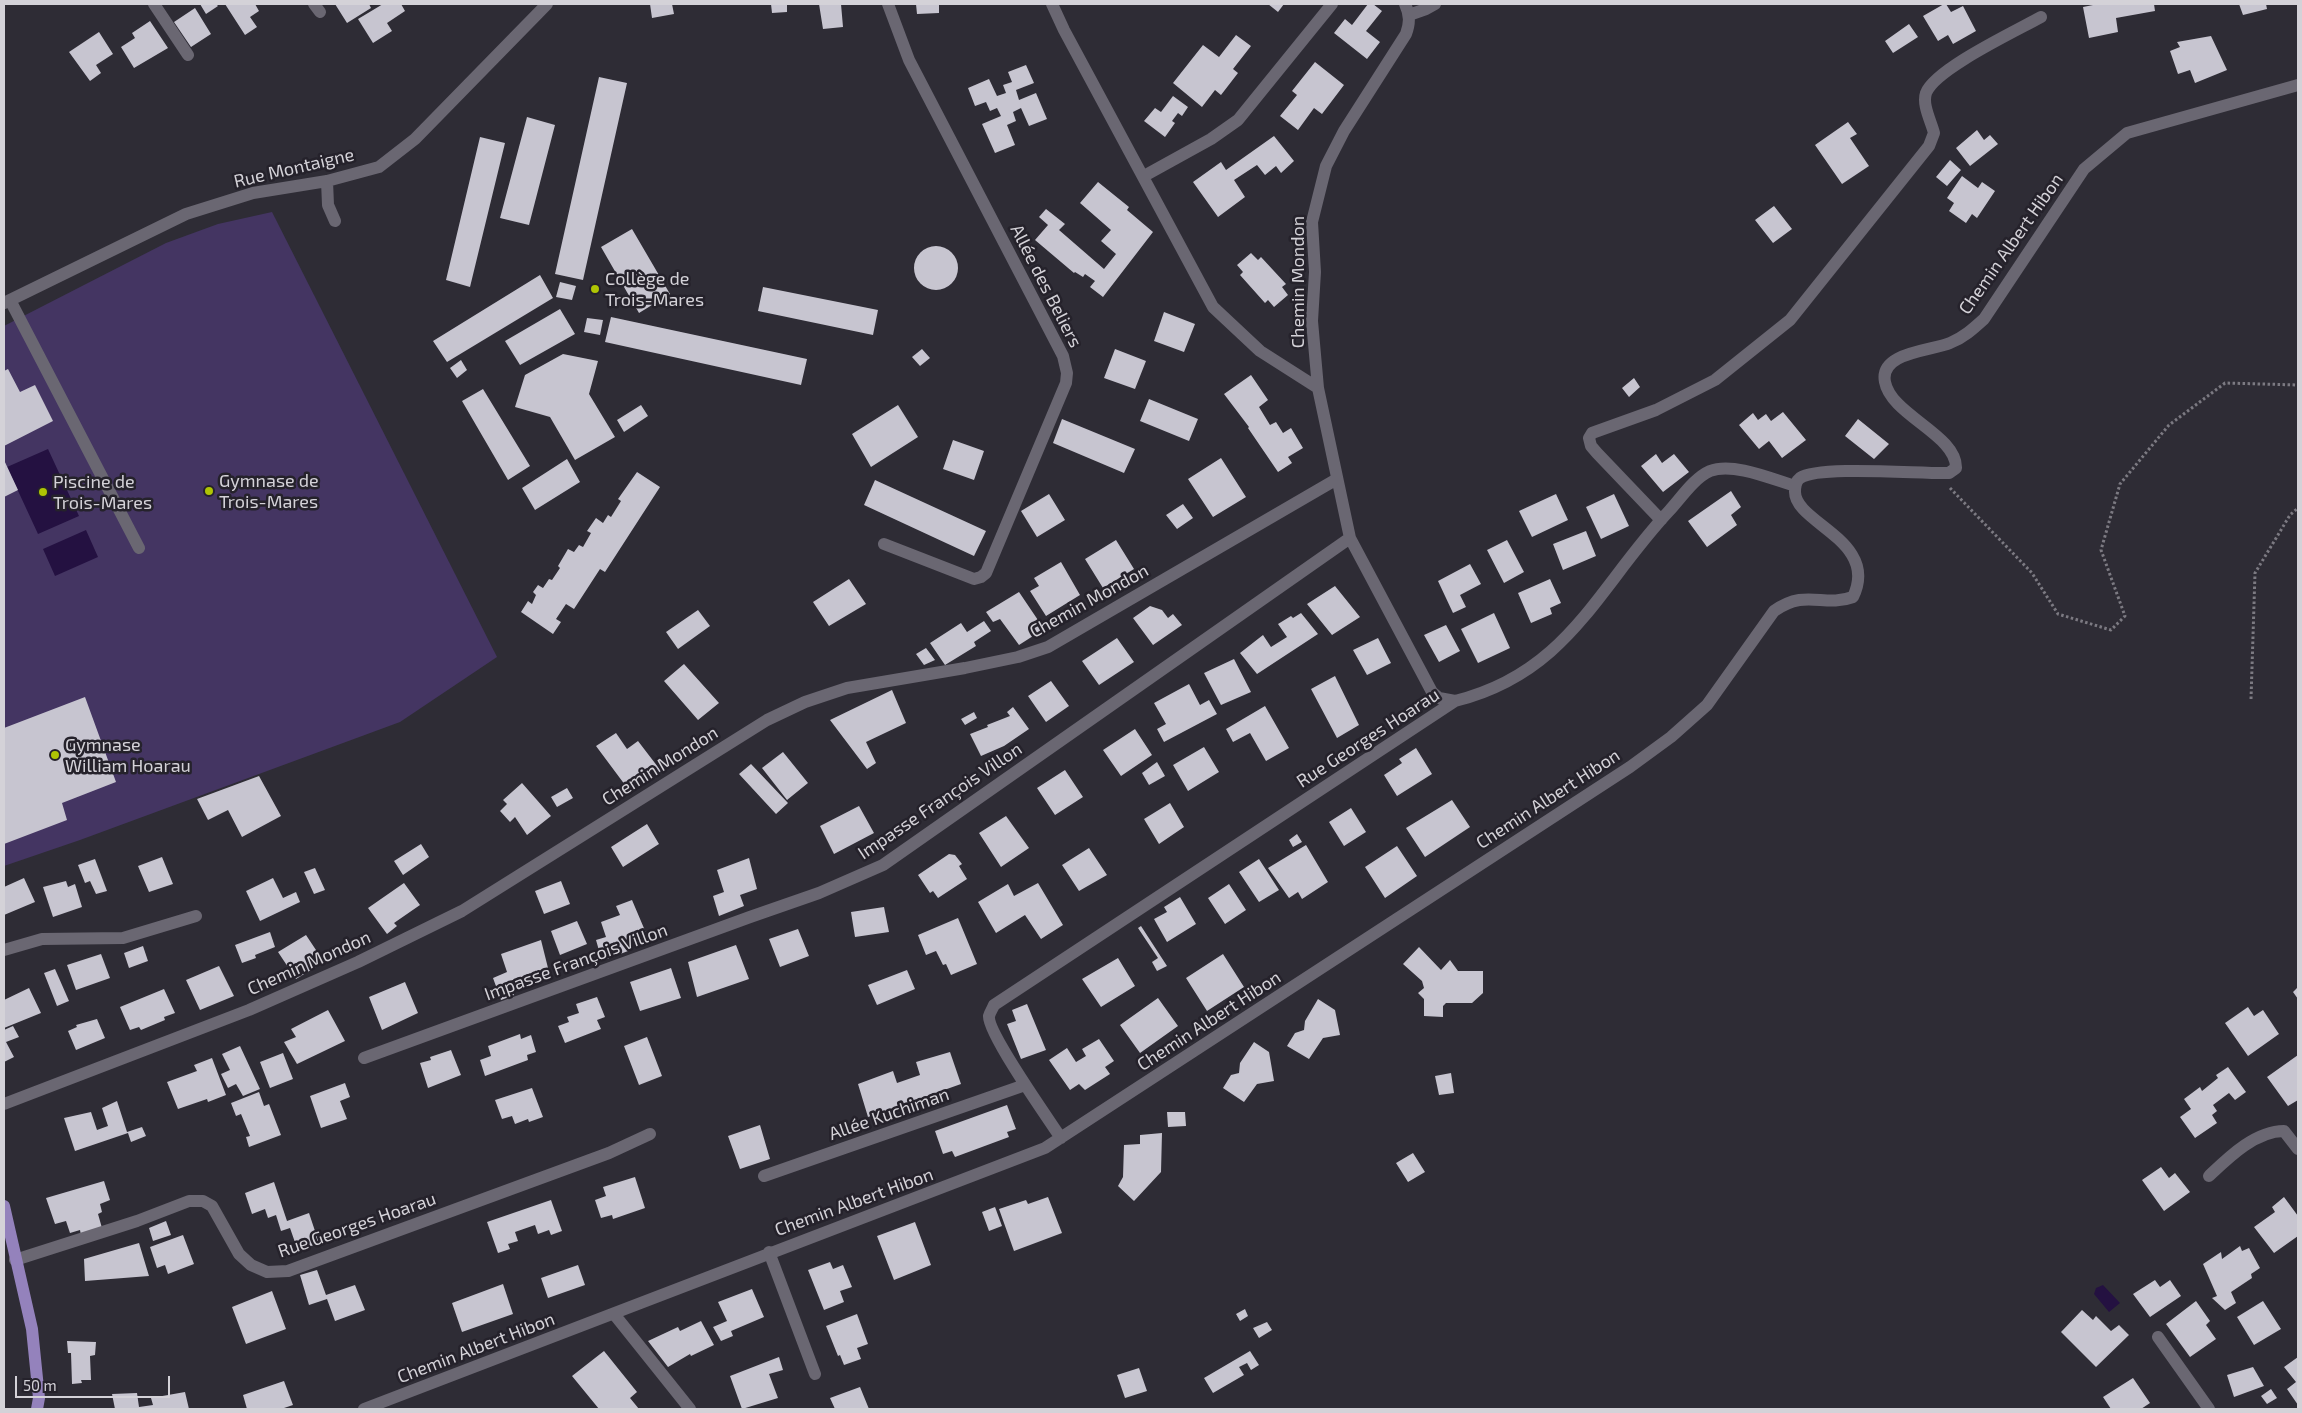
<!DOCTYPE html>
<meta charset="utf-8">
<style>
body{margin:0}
#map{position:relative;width:2302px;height:1413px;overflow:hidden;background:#2e2c35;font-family:"Exo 2",sans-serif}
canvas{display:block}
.frame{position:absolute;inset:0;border:5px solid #d4d2d8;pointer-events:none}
.scale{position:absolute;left:15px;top:1376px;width:155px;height:22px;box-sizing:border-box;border:2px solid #d4d2d8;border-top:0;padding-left:6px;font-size:15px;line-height:18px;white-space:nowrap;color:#d4d2d8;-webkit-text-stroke:4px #25222b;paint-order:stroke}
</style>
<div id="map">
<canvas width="2302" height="1413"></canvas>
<div class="frame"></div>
<div class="scale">50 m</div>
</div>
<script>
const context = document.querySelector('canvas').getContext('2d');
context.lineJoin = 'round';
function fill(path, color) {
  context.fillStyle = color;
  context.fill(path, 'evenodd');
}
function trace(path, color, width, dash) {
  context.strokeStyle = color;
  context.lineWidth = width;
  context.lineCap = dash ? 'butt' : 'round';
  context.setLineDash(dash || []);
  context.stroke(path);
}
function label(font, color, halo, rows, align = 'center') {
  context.font = font + ' "Exo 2",sans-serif';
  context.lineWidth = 5;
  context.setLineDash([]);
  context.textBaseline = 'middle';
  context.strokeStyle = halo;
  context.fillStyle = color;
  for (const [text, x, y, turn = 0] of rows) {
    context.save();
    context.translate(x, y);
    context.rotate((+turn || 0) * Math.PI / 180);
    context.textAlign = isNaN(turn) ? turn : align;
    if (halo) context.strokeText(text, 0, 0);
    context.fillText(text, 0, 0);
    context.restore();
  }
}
const green = new Path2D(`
 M272,212L497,657L400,722L80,840L4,866V326L166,243L218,224Z`);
const water = new Path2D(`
 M48,449L79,516L38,534L7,467Z
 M86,530L98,557L55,576L43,549Z
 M2103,1285L2120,1303L2109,1312L2094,1294L2096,1288Z`);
const building = new Path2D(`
 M200,4H216L218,6L206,14Z
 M225,4H255L259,11L250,17L257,27L245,35Z
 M335,4H369L371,8L347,23Z
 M383,4H401L405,11L387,23L392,31L373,43L358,19Z
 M650,4H672L674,14L652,18Z
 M771,4H787V12L772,13Z
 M819,4H841L843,27L823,29Z
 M916,4H939V13L917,14Z
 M1268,4H1284L1278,12Z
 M1368,4H1373L1382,11L1366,31L1380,42L1367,59L1334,33L1345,19L1352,25Z
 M1944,4H1946L1951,12L1963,6L1976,31L1953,44L1948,35L1938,41L1923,16Z
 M2098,4H2154L2155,11L2116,18L2118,32L2089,38L2083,7Z
 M2239,4H2266L2267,9L2243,15Z
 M195,8L211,34L191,47L174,22Z
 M150,21L168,48L134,68L121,47L135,38L132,33Z
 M1909,24L1918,37L1893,53L1885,41Z
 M99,32L113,54L96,65L101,73L90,81L69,52Z
 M1236,35L1251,46L1233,69L1238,73L1221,95L1215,90L1202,107L1173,83L1203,45L1219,57Z
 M2211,36L2227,70L2195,83L2190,70L2178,74L2170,51L2180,47L2177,42Z
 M1315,62L1344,85L1322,114L1314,108L1298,130L1280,116L1297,95L1292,91Z
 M1026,65L1034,83L1016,90L1019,100L1036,93L1047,119L1029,126L1021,108L1013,112L1016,121L1007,125L1015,145L995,153L982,124L1001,116L997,108L990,111L986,102L975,106L968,88L989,79L997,96L1006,93L1003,85L1012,82L1008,72Z
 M599,77L627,83L583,280L555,274Z
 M1173,96L1188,107L1182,116L1178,113L1172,121L1175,123L1165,137L1144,121L1155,108L1161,112Z
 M527,117L555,125L529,225L500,218Z
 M1848,122L1857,134L1850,138L1869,166L1842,184L1815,145Z
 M1977,130L1984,140L1990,135L1998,144L1970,166L1956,148Z
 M1274,136L1294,161L1281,173L1276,166L1265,175L1257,165L1234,180L1245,197L1218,217L1193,182L1221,162L1226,170Z
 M480,137L505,143L470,287L446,280Z
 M1950,160L1961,170L1947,186L1936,177Z
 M1962,176L1978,188L1982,182L1995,191L1977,218L1972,214L1966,223L1949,211L1954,203L1947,198Z
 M1098,182L1129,207L1127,210L1153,232L1103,297L1090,287L1095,281L1085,274L1083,277L1075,272L1074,273L1035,240L1048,225L1039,217L1046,209L1065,224L1059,230L1104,269L1116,254L1101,241L1111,230L1080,203Z
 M1774,206L1792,229L1773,243L1755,220Z
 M632,229L670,294L639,313L601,247Z
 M914 268a22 22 0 1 1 44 0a22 22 0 1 1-44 0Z
 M1251,253L1258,260L1261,257L1286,284L1282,287L1288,295L1274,307L1268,300L1265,303L1240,275L1243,272L1237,265Z
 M540,275L553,298L447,362L433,341Z
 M560,282L576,286L572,300L556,297Z
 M763,287L878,310L873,335L758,311Z
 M560,309L575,334L520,365L505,341Z
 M1164,312L1195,324L1184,352L1154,341Z
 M611,317L807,359L801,385L605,342Z
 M587,318L603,320L600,335L584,332Z
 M922,349L930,358L920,366L912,357Z
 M1115,349L1146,361L1135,389L1104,378Z
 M563,354L598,361L589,394L615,437L575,460L550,417L515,407L525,375Z
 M461,360L467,370L457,378L450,368Z
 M8,369L20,392L35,385L53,421L4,446V371Z
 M1251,375L1268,400L1259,407L1270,425L1276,422L1283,433L1291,428L1303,448L1288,457L1292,463L1278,472L1248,428L1249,427L1224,394Z
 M1634,378L1640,387L1629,397L1622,388Z
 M483,389L530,466L508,480L462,401Z
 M1149,399L1198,419L1189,441L1140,421Z
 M641,405L648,416L624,432L617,420Z
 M898,405L918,437L871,467L852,434Z
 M1783,412L1806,440L1782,458L1769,441L1759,449L1739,425L1753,413L1758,420L1766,414L1771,421Z
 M1062,419L1135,449L1124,473L1053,443Z
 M1858,419L1889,444L1874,459L1845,436Z
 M953,440L984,451L974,480L943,469Z
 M1656,454L1662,463L1674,454L1689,472L1663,492L1641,466Z
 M1221,458L1246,497L1213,517L1188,479Z
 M567,459L580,482L535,510L522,488Z
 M4,460L18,490L4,497Z
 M637,472L660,487L605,572L600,569L574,609L566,604L556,619L561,622L553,634L521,612L528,601L532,604L536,595L533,592L538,585L543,588L549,579L552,580L560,568L558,566L568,549L574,552L579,545L583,547L591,533L587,531L596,518L603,523L608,515L611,517L621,501L618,499Z
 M875,480L986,531L974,556L864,505Z
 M1731,491L1741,507L1731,515L1737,525L1707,547L1688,521Z
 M1049,494L1065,520L1037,537L1021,511Z
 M1556,494L1568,520L1532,537L1519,511Z
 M1614,494L1629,526L1601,539L1586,507Z
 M1183,504L1193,518L1177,529L1166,515Z
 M1586,531L1596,556L1563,570L1553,544Z
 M1116,540L1134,569L1103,588L1085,559Z
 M1507,540L1524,572L1504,583L1487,550Z
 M1061,562L1080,595L1046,616L1030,591L1039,586L1034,578Z
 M1470,564L1481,584L1460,595L1466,607L1453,613L1438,581Z
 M849,579L866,604L829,626L813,602Z
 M1550,579L1561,603L1550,608L1552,614L1531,623L1518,593Z
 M1335,586L1360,617L1332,635L1307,604Z
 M1019,592L1044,629L1019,645L1000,619L993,622L986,612Z
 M1150,606L1162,610L1168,618L1173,614L1182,625L1153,645L1133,618Z
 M698,610L710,626L678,649L666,632Z
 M1301,613L1318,634L1257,674L1240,653L1263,635L1271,647L1287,637L1278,624L1291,616L1293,618Z
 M1494,613L1510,648L1478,663L1461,629Z
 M984,621L991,631L974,642L976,646L945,665L930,643L961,623L967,632Z
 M1446,625L1460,651L1439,662L1424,635Z
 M1117,638L1134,662L1099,685L1082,661Z
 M1378,638L1391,663L1367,675L1353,650Z
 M926,648L935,660L924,665L916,654Z
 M1234,659L1251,692L1221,705L1204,673Z
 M684,664L719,703L698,720L664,681Z
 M1335,676L1359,725L1337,738L1311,689Z
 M1051,681L1069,706L1046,722L1028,696Z
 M1189,684L1200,705L1209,700L1217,714L1164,742L1157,729L1166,724L1154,703Z
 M892,690L906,723L866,742L876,763L867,769L830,720Z
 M85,697L116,782L62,803L67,820L4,844V728Z
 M1265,706L1289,748L1266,761L1250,733L1233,742L1226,729Z
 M1013,707L1029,729L1004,746L981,756L970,734L988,727L987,725L1010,716L1007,712Z
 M974,712L977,718L965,725L961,719Z
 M1135,729L1152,755L1121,776L1103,750Z
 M616,733L627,749L638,741L661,771L631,793L596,746Z
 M1204,747L1219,772L1188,791L1173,765Z
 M1416,748L1432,774L1397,796L1384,775L1402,763L1399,759Z
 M783,752L808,783L787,800L762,768Z
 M1157,762L1165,776L1149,785L1142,773Z
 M751,764L788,803L776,814L739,774Z
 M1065,770L1083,797L1055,815L1037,788Z
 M259,776L281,816L242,837L228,810L208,820L197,799Z
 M522,783L551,816L527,835L515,817L510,822L500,811L507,804L503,800Z
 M567,788L573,798L557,807L551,797Z
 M1452,800L1470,827L1425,857L1406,828Z
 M1170,803L1184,827L1159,844L1144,819Z
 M859,806L874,833L834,854L820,826Z
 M1351,808L1366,832L1344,846L1329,822Z
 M1006,816L1029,848L1001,867L979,833Z
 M647,824L659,844L623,867L611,847Z
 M1297,834L1302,842L1293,847L1289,840Z
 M421,844L429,857L403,875L394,861Z
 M1306,845L1328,882L1302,899L1298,892L1289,898L1268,868Z
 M1397,846L1417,876L1385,898L1365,867Z
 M1089,848L1107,875L1079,891L1062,865Z
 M949,854L955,855L962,864L959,866L967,879L938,898L933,891L930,893L918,875Z
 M162,857L173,884L149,892L138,866Z
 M749,858L757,889L740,895L744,906L719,916L713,896L724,892L717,870Z
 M95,859L107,891L96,894L90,881L85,883L78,865Z
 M1259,859L1279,890L1259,902L1239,872Z
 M315,868L325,890L314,894L304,872Z
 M24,878L35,902L4,915V887Z
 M273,878L283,898L296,892L300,902L260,921L246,891Z
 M66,881L68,887L75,884L82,907L53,917L43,887Z
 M561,881L570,904L544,914L535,891Z
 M404,883L420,905L394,923L397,926L387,934L368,908Z
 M1038,883L1063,925L1041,939L1025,915L996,933L978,902L1008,884L1014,896Z
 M1229,884L1246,910L1225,924L1208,898Z
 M1180,897L1196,924L1167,942L1154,919L1167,912L1164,907Z
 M632,900L646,933L624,941L628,951L602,961L596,940L606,937L601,922L620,915L616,906Z
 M884,907L889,932L855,937L851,912Z
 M958,918L977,964L951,975L946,964L943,965L936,951L926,955L918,935Z
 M577,921L587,944L560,955L551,931Z
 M1141,926L1167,966L1157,971L1152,962L1158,958L1138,928Z
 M798,929L809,956L780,967L769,939Z
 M270,932L275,947L255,955L256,958L242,963L235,945Z
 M306,935L324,962L296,979L278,952Z
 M541,940L548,968L510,981L514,995L501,1000L493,978L507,972L501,954Z
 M736,945L749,979L697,997L688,962Z
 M143,946L148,961L129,968L124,953Z
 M1419,947L1441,970L1450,960L1458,971H1483V993L1472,1003H1446L1443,1006V1017L1424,1016V999L1418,993L1424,988L1422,981L1403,964Z
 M101,954L110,978L76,990L67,965Z
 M1223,954L1244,987L1207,1011L1186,978Z
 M1118,958L1135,986L1101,1007L1082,979Z
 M219,966L234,996L200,1010L186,980Z
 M671,968L681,998L640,1011L630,982Z
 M55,969L69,1001L57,1006L44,973Z
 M907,970L915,989L877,1005L868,985Z
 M405,982L418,1013L382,1030L369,997Z
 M2298,987V999L2293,992Z
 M29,988L41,1013L4,1028V1000Z
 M164,989L175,1013L164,1017L165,1020L141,1030L139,1027L130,1030L120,1007Z
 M597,997L605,1017L597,1020L601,1029L565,1043L558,1026L569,1022L567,1017L579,1013L576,1004Z
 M1158,998L1178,1026L1140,1053L1120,1025Z
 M1318,999L1335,1010L1340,1035L1323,1038L1309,1059L1287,1046L1295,1033L1304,1030L1305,1021Z
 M1027,1004L1046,1050L1021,1059L1007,1024L1016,1021L1012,1010Z
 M2248,1007L2254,1016L2263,1010L2279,1034L2248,1056L2225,1023Z
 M328,1010L345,1041L297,1064L284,1042L296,1037L291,1029Z
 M97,1019L105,1038L76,1050L68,1031L77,1027L76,1025Z
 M13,1026L19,1037L6,1042L14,1057L4,1062V1030Z
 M520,1034L521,1039L531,1035L536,1052L527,1055L528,1060L485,1076L480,1060L491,1056L488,1046Z
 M647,1037L662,1076L639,1085L624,1046Z
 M1099,1039L1114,1061L1105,1067L1110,1074L1085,1090L1079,1084L1070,1090L1049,1060L1067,1048L1076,1062L1086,1056L1082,1049Z
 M1254,1042L1269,1052L1274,1081L1257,1084L1244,1102L1223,1088L1231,1075L1239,1073L1240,1063Z
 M240,1046L260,1089L243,1096L236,1084L228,1088L221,1074L230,1070L222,1054Z
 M451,1050L461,1075L428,1088L420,1063L431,1060L430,1057Z
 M950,1052L961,1084L868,1117L858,1084L893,1071L897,1083L920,1075L916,1062Z
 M283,1053L293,1079L270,1088L260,1062Z
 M2298,1055V1100L2288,1106L2267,1077Z
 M212,1058L226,1095L208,1102L207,1099L178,1109L167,1082L197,1071L194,1065Z
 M2228,1067L2246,1092L2235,1100L2229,1093L2213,1105L2217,1111L2212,1115L2217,1123L2195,1138L2180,1117L2191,1109L2184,1099L2200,1087L2202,1091L2218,1078L2216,1075Z
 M1451,1073L1454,1093L1439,1095L1435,1076Z
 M345,1083L350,1097L340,1101L347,1119L321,1128L310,1096Z
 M532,1088L543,1117L529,1122L528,1119L515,1124L512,1116L502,1119L495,1100Z
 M259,1092L264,1106L269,1104L281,1135L249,1147L246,1137L250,1136L241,1114L236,1116L231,1103Z
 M117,1101L127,1132L142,1127L146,1136L131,1142L128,1133L75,1151L64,1118L91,1112L97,1130L108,1126L102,1108Z
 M1007,1105L1016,1129L1007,1132L1009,1137L955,1157L952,1151L943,1154L935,1131Z
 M1167,1112H1185L1186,1126L1168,1127Z
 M760,1125L770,1159L740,1169L728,1136Z
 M1162,1133L1161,1172L1134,1201L1118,1186L1123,1177L1124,1145L1140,1144V1135Z
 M1413,1153L1425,1172L1408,1182L1396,1163Z
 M2161,1167L2169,1178L2175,1173L2190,1192L2164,1211L2142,1180Z
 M635,1177L645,1208L613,1219L612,1215L601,1218L595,1200L606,1196L603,1187Z
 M104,1181L110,1200L100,1204L102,1212L98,1214L102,1228L81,1235L80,1230L70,1233L66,1221L55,1224L46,1198Z
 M274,1182L287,1221L309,1213L319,1243L298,1251L290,1228L281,1231L276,1215L268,1218L265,1209L252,1214L245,1193Z
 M1048,1197L1062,1233L1014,1251L999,1209L1026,1200L1028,1204Z
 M2284,1197L2298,1216V1236L2274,1253L2254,1227L2275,1212L2272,1207Z
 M551,1200L562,1231L551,1235L549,1230L538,1234L535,1225L515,1232L518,1241L508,1244L510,1249L498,1253L487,1222Z
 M995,1207L1002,1226L989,1231L982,1212Z
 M166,1221L171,1235L153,1241L149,1228Z
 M915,1222L931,1265L894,1280L877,1236Z
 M183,1235L194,1264L168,1274L165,1265L157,1268L150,1247Z
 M139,1243L149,1276L85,1281L84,1259Z
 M2240,1246L2242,1251L2249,1248L2260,1268L2251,1274L2252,1278L2231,1292L2236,1303L2225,1310L2212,1298L2217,1296L2203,1264L2221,1252L2222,1259Z
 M830,1262L833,1269L843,1265L852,1287L840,1291L844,1302L824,1310L808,1270Z
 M578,1265L585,1285L548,1298L541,1278Z
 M317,1270L326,1295L355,1285L365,1310L335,1321L327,1299L309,1305L300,1275Z
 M2155,1280L2160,1287L2170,1280L2181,1296L2150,1317L2133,1294Z
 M503,1284L513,1314L462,1332L452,1303Z
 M752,1289L764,1317L731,1331L733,1336L721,1341L713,1327L727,1321L718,1302Z
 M272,1291L286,1329L246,1344L232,1307Z
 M2196,1301L2210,1321L2206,1325L2216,1339L2190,1357L2166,1324Z
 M2263,1301L2281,1329L2254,1345L2237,1317Z
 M1245,1309L1248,1316L1240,1321L1236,1314Z
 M2082,1310L2093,1320L2096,1316L2111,1331L2119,1325L2129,1335L2096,1367L2061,1332Z
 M857,1314L868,1344L857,1348L861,1359L844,1365L840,1355L838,1356L826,1326Z
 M701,1321L714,1345L691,1356L690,1354L668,1367L648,1341L678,1327L680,1331Z
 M1267,1322L1272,1330L1259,1338L1253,1328Z
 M67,1341L96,1342L95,1355L90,1356L91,1380H81L82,1383L72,1384L71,1353H68Z
 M604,1351L637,1392L630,1398L639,1409H599L572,1376Z
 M1250,1351L1259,1365L1251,1370L1247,1363L1239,1367L1244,1375L1213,1393L1204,1378Z
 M779,1357L783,1370L769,1374L778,1398L742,1409L730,1376Z
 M2298,1357V1405L2287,1389L2296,1382L2284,1367Z
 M2253,1367L2264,1386L2234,1397L2227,1375Z
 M1139,1368L1147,1391L1125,1398L1117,1375Z
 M2133,1378L2150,1403L2141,1409H2111L2103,1397Z
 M284,1381L293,1405L281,1409H247L243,1395Z
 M860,1387L869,1409H835L830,1398Z
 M2271,1389L2277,1398L2267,1404L2261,1396Z
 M185,1392L189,1409H115L112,1394L137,1393L139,1407L153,1405L151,1398Z`);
const path = new Path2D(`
 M1950,488L2032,573L2058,614L2111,630L2125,616L2101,550L2120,484L2169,425L2225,383L2298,385
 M2251,699L2255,573L2290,515L2298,508`);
const minor = new Path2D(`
 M154,4L188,55
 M314,4L320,12
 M1052,4L1064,30L1213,307L1260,351L1318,388
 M1405,4C1410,15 1410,23 1406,34L1344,131L1326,166L1312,222L1315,272L1312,321L1318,388L1350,538L1432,692L1439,698L1455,701
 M1409,15L1426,9L1435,4
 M1144,176L1211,139L1238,120L1332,4
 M327,181L328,205L335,221
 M10,300L139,548
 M4,303L186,214L253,193L327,181L379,167L415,139L547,4
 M1661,520L1597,453L1591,446L1589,438L1592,433L1656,410L1715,380L1790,320L1929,146L1934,133C1931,121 1922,105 1926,93C1935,69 2016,31 2041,17
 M884,544L974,579L981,577L986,573L1066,383L1067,373L1063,356L909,60L888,4
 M4,950L42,939L123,938L196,916
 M364,1058L750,917L819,893L883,865L1350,538
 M4,1104L249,1010L358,962L462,911L767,720L805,702L847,688L965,668L1018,657L1048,647L1337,479
 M1061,1138C1049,1120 987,1032 989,1016C990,1012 993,1008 994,1005L1455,701C1568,673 1597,588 1669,511C1681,498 1694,478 1710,471C1733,462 1772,479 1795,486
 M764,1176L1025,1085
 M2209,1176C2228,1158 2255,1131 2284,1131L2298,1149
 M769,1252L815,1374
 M15,1260L137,1221L189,1201H203L212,1206L239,1254L251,1265L267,1272L288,1271L609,1153L650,1134
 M614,1314L690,1409
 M2158,1337L2209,1409
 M364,1409L1045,1148L1630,767L1671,737L1707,705L1774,611C1807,588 1823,608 1853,597C1880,541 1795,523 1795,492C1795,487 1796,481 1800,478C1819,465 1921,474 1949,473L1956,468C1957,435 1891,415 1885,382C1879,352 1931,351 1950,343C1963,338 1973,329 1984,319L2084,169L2127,133L2298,85`);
const major = new Path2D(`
 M4,1206L32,1329L39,1398L37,1409`);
const markers = [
 [595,289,5,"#afc504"],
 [209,491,5,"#afc504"],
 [43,492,5,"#afc504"],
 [55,755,5,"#afc504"]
];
const streetNames = [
 ["Rue Montaigne",294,168,-13],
 ["Chemin Albert Hibon",2011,244,-55],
 ["Chemin Mondon",1298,282,-90],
 ["Allée des Beliers",1046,286,63],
 ["Chemin Mondon",1089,601,-29],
 ["Rue Georges Hoarau",1368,738,-33],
 ["Chemin Mondon",660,766,-32],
 ["Chemin Albert Hibon",1548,799,-33],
 ["Impasse François Villon",940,801,-34],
 ["Impasse François Villon",576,962,-20],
 ["Chemin Mondon",309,963,-24],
 ["Chemin Albert Hibon",1209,1021,-33],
 ["Allée Kuchiman",889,1114,-19],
 ["Chemin Albert Hibon",854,1202,-20],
 ["Rue Georges Hoarau",357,1225,-19],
 ["Chemin Albert Hibon",476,1348,-21]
];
const poiNames = [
 ["Collège de",605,279],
 ["Trois-Mares",605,300],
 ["Gymnase de",219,481],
 ["Trois-Mares",219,502],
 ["Piscine de",53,482],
 ["Trois-Mares",53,503],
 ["Gymnase",65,745],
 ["William Hoarau",65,766]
];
fill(green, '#443562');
fill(water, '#241141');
fill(building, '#c7c5d0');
trace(path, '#7c7a82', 3, [2.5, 2.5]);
trace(minor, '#6a6772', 12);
trace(major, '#9482bc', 12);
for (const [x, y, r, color] of markers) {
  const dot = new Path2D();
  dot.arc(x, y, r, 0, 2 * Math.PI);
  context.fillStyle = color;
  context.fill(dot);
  trace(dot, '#25222b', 2);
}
label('18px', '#d4d2d8', '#25222b', streetNames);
label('18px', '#d4d2d8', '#25222b', poiNames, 'left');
</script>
